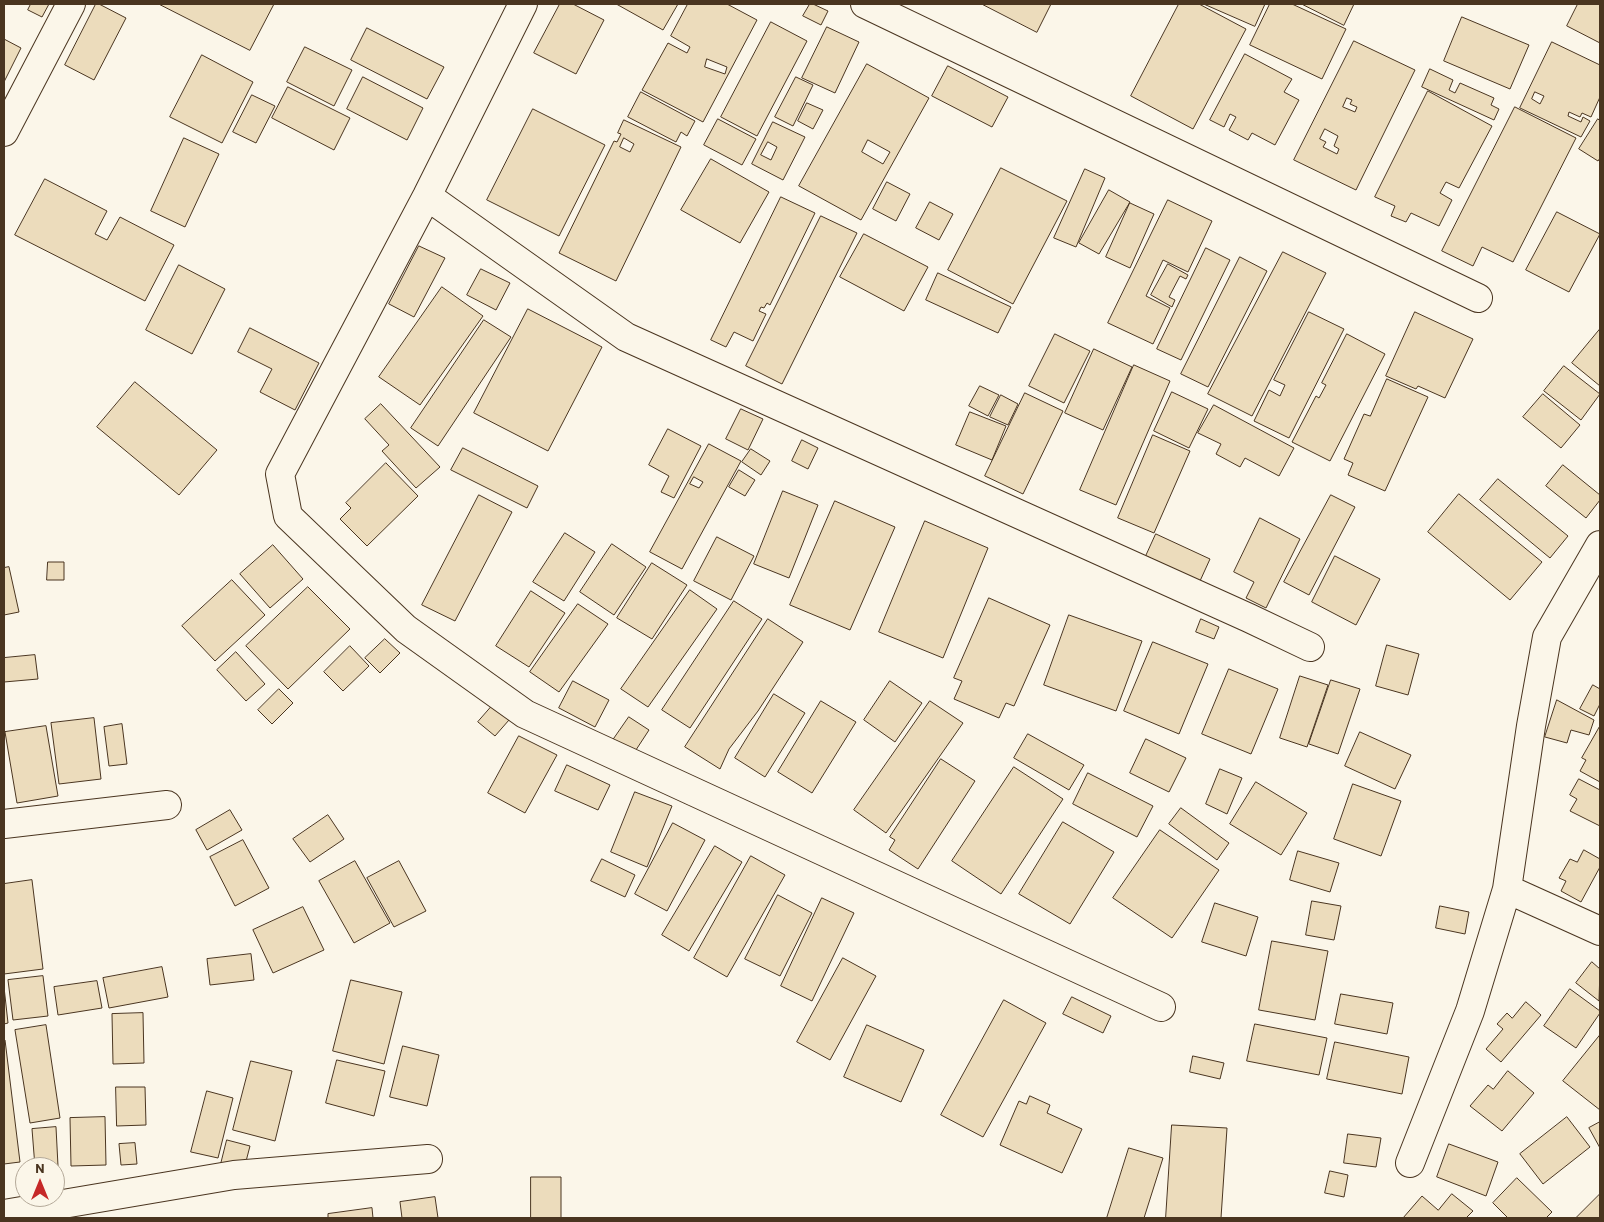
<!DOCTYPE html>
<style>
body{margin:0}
#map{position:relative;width:1604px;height:1222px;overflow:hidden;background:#fbf6e9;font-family:Barlow,sans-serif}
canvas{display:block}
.frame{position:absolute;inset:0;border:5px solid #4a3520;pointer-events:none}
.north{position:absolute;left:15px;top:1157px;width:50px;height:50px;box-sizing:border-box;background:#fbf6e9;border:1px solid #b4a999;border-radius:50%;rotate:0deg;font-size:14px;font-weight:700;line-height:20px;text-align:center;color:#4a3520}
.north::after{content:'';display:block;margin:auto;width:18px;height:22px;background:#c62828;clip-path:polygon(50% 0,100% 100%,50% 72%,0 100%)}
</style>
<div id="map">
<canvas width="1604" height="1222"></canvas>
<div class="frame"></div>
<div class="north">N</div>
</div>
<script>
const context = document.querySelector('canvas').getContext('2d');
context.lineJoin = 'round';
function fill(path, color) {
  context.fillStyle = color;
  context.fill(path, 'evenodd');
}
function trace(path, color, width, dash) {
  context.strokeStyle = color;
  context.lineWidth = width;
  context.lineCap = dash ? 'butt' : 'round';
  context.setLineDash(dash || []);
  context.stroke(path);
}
const building = new Path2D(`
 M31,4H49L42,17L28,10Z
 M96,4H99L126,18L94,80L65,65Z
 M159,4H274L250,50Z
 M560,4H573L604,20L576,74L534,53Z
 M619,4H678L663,30L618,5Z
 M688,4H727L757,20L703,122L642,90L668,43L687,53L690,47L671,36ZM707,59L727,67L725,74L705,67Z
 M810,4H813L828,11L821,25L803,16Z
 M982,4H1051L1037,32Z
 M1179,4H1199L1246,29L1193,129L1131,96Z
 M1204,4H1265L1255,26Z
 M1270,4H1292L1346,29L1322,79L1250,45Z
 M1302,4H1354L1344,25Z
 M1578,4H1600V43L1567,26Z
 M1462,17L1529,45L1510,89L1444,61Z
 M771,22L807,41L757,136L721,117Z
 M827,27L859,42L835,93L802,78Z
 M367,28L444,67L427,99L351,60Z
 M4,39L21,48L4,82Z
 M1354,41L1415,70L1356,190L1294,160ZM1347,98L1352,100L1350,104L1357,107L1355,112L1343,107ZM1325,129L1338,136L1334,146L1339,149L1337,154L1323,147L1326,142L1320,139Z
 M1552,42L1600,65V97L1591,117L1582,113L1580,117L1569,112L1568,116L1581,122L1583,117L1590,121L1581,137L1520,108ZM1535,92L1544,96L1540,104L1532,99Z
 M305,47L352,70L334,106L287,82Z
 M1245,54L1292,79L1284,92L1299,100L1275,145L1252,133L1248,140L1229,130L1236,117L1230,114L1224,127L1210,120Z
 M202,55L253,82L222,143L170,117Z
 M867,64L929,98L861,220L799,186ZM868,140L890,152L883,164L862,152Z
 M948,66L1008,97L992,127L932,96Z
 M1430,69L1453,80L1449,90L1455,93L1460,83L1494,98L1491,105L1499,109L1494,120L1422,87Z
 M363,77L423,108L407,140L347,109Z
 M796,77L813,85L793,126L775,117Z
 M288,87L350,118L334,150L272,118Z
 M1428,91L1492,126L1459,188L1446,182L1440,193L1452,200L1439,226L1411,213L1406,222L1391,216L1395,206L1375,197Z
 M641,92L695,121L687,136L681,132L676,142L628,117Z
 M252,95L275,106L256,143L233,132Z
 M807,103L823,110L813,129L798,121Z
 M1515,107L1576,138L1513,262L1482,247L1473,266L1442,251Z
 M533,109L605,145L559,236L487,200Z
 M718,119L756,139L742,165L704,145Z
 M1598,119L1600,121V158L1598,161L1579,149Z
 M624,120L681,147L616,281L559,253L614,141L617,142L621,134L618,133ZM624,138L634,144L630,152L620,147Z
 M773,122L805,137L783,180L752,164ZM768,142L777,147L771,160L761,155Z
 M184,138L219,154L185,227L151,211Z
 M711,159L769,192L740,243L681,210Z
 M1001,168L1067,201L1013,304L948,270Z
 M1085,169L1105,178L1076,247L1054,238Z
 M45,179L107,211L95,234L107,240L120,217L174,245L145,301L15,235Z
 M887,182L910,194L896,221L873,209Z
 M1109,190L1130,202L1099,254L1079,243Z
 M781,197L815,213L770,305L767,303L764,308L761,307L759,311L766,314L753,341L734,332L726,347L711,340Z
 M1168,200L1212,221L1188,272L1163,260L1146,296L1170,308L1153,344L1108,323Z
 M930,202L953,214L939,240L916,228Z
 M1130,203L1154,214L1130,268L1106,257Z
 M1557,212L1600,234L1569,292L1526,270Z
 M821,216L857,233L782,384L746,366Z
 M864,234L928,267L904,311L840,277Z
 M419,246L445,258L414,317L389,304Z
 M1206,248L1230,260L1181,360L1157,349Z
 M1283,252L1326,273L1252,416L1208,394Z
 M1240,257L1267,271L1208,387L1181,374Z
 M1168,264L1188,275L1186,279L1180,276L1169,297L1175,300L1172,307L1151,295Z
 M179,265L225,289L192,354L146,330Z
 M481,269L510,283L496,310L467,295Z
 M938,273L1011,307L998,333L926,300Z
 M442,287L483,316L420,405L379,377Z
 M528,309L602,347L548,451L474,413Z
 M1309,312L1344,329L1289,438L1254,421L1269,390L1280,396L1285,385L1274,380Z
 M1415,312L1473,339L1445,398L1418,386L1416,389L1386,376Z
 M484,320L511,337L438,446L411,428Z
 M250,328L319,363L295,410L260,392L272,369L238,352Z
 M1600,329V386L1572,363Z
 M1055,334L1090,351L1064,403L1029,386Z
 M1347,334L1385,354L1330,461L1292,442L1316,396L1319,398L1326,385L1322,383Z
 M1094,349L1132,367L1103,430L1065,413Z
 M1134,365L1170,381L1116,505L1080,490Z
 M1564,366L1600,394L1581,420L1544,391Z
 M1387,379L1428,397L1385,491L1348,475L1353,463L1344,459L1364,414L1370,416Z
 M135,382L217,450L179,495L97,427Z
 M980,386L999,395L988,416L969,406Z
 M1172,392L1208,409L1189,448L1154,431Z
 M1025,393L1063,411L1023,494L985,476Z
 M1543,394L1580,425L1561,448L1523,417Z
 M1001,395L1018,404L1008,425L990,417Z
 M381,404L440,467L416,488L382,451L389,445L365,419Z
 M1214,405L1294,448L1279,476L1245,458L1240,467L1216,454L1221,444L1198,433Z
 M741,409L763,419L748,450L726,439Z
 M970,412L1006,426L992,460L956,445Z
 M668,429L701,446L674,498L661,492L669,476L649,465Z
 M1153,435L1190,451L1154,533L1118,518Z
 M802,440L818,448L808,469L792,461Z
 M709,444L741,461L682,569L650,552ZM694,477L703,482L699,488L690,484Z
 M463,448L538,486L527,508L451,470Z
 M751,449L770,461L761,475L742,462Z
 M386,463L418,496L367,546L340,519L351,508L346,503Z
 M1563,465L1600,495V500L1586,518L1546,486Z
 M739,470L755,480L745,496L729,487Z
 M1498,479L1568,536L1550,558L1480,500Z
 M783,491L818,505L789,578L754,564Z
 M1459,494L1542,562L1510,600L1428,532Z
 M479,495L512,512L455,621L422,605Z
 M1331,495L1355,507L1309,595L1284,582Z
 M835,501L895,527L850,630L790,605Z
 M1260,518L1300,539L1266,608L1246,598L1254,582L1234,572Z
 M925,521L988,548L943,658L879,632Z
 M565,533L595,552L564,601L533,582Z
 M1156,534L1210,559L1200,581L1146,556Z
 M717,537L754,556L731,600L694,581Z
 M612,544L646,567L614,615L580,592Z
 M273,545L303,579L270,608L240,574Z
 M1335,556L1380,579L1356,625L1312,602Z
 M48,562H64V580H47Z
 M652,563L687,585L652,639L617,618Z
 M9,567L19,612L4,615V568Z
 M232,580L265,615L215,661L182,626Z
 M308,587L350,629L288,689L246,646Z
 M690,590L717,609L648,707L621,689Z
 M531,591L565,613L529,667L496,646Z
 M989,598L1050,625L1014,706L1006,703L999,718L954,699L962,681L954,678Z
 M734,601L762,619L690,728L662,710Z
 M578,604L608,624L559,692L530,672Z
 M1069,615L1142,641L1116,711L1044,685Z
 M768,619L803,642L758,711L729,749L720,769L685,747Z
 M1201,619L1219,627L1214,639L1196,632Z
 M385,639L400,653L380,673L365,658Z
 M1153,642L1208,664L1179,734L1124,711Z
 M1387,645L1419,654L1408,695L1376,686Z
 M350,646L369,666L343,691L324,672Z
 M236,652L265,684L246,701L217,670Z
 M35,655L38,679L4,682V658Z
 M1229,669L1278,689L1251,754L1202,734Z
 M1300,676L1328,685L1307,747L1280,738Z
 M1331,680L1360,689L1338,754L1309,744Z
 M573,681L609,700L595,727L559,708Z
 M890,681L922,703L895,742L864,720Z
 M1593,685L1600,689V704L1594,716L1580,709Z
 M279,689L293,703L272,724L258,710Z
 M774,694L805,713L765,777L735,758Z
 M1557,700L1594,720L1589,735L1571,730L1567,743L1545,737Z
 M821,701L856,722L812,793L778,772Z
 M930,701L963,723L886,833L854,810Z
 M492,706L509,720L495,736L478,722Z
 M629,717L649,730L632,756L611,743Z
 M94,718L101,779L59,784L51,723Z
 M122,724L127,764L109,766L104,727Z
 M46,726L58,796L17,803L5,732Z
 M1600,726V782L1580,771L1586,760L1582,758Z
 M1360,732L1411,755L1395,789L1345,766Z
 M1028,734L1084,765L1069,790L1014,758Z
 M519,736L557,755L525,813L488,793Z
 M1146,739L1186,758L1169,792L1130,773Z
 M941,759L975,781L918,869L889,850L895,840L890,837Z
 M567,765L610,785L598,810L555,791Z
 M1014,767L1063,799L1001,894L952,861Z
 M1220,769L1242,778L1227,814L1206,804Z
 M1088,773L1153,806L1137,837L1073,804Z
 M1579,779L1600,790V826L1570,811L1577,799L1570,795Z
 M1256,782L1307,813L1281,855L1230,824Z
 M1353,784L1401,801L1381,856L1334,839Z
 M635,792L672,806L647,867L611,852Z
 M1181,808L1229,843L1217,860L1169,824Z
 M230,810L242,830L207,850L196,830Z
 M328,815L344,839L310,862L293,839Z
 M1063,822L1114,852L1070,924L1019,894Z
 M673,823L705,840L667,911L635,894Z
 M1160,830L1219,870L1172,938L1113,898Z
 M243,840L269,888L235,906L210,857Z
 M715,846L742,862L689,951L662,935Z
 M1584,850L1600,859V867L1581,902L1561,891L1566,881L1559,878L1570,859L1577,862Z
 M1298,851L1339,863L1330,892L1290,880Z
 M751,856L785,875L727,977L694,958Z
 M602,859L635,875L625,897L591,881Z
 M355,861L390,923L354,943L319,881Z
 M399,861L426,911L394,927L367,878Z
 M32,880L43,969L4,974V884Z
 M778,895L812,913L780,976L745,959Z
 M822,898L854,913L812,1001L781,986Z
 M1312,901L1341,906L1334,940L1306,935Z
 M1215,903L1258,917L1246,956L1202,942Z
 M1440,906L1469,912L1465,934L1436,928Z
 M303,907L324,950L273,973L253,930Z
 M1272,941L1328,951L1315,1020L1259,1010Z
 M251,954L254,980L210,985L207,959Z
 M843,958L876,976L830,1060L797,1042Z
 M1592,962L1600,969L1599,1001L1576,983Z
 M162,967L168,997L109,1008L103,978Z
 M43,976L48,1016L13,1020L8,980Z
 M351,980L402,992L384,1064L333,1051Z
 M97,981L102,1008L58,1015L54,987Z
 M4,987L8,1023L4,1024Z
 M1570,989L1600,1011V1013L1576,1048L1544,1026Z
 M1341,994L1393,1003L1387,1034L1335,1024Z
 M1072,997L1111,1016L1103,1033L1063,1014Z
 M1004,1000L1046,1023L983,1137L941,1115Z
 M1526,1002L1541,1015L1501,1062L1486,1049L1503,1029L1497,1024L1507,1013L1512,1018Z
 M143,1013L144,1063L113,1064L112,1014Z
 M1255,1024L1327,1038L1319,1075L1247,1061Z
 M46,1025L60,1118L30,1123L15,1030Z
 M867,1025L924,1050L901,1102L844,1077Z
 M1600,1035V1110L1563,1081Z
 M4,1040H5L20,1162L4,1164Z
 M1335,1042L1409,1057L1402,1094L1327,1079Z
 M403,1046L439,1055L427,1106L390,1097Z
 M1193,1056L1224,1063L1220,1079L1190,1072Z
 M337,1060L385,1071L374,1116L326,1103Z
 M251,1061L292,1071L275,1141L233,1130Z
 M1508,1071L1534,1093L1502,1131L1470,1106L1488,1085L1493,1089Z
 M116,1087H145L146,1125L117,1126Z
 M207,1091L233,1098L218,1158L191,1152Z
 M1030,1096L1050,1105L1047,1113L1082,1129L1062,1173L1000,1145L1019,1101L1026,1104Z
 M105,1117L106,1165L71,1166L70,1118Z
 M1567,1117L1590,1147L1543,1184L1520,1154Z
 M1600,1122V1148L1589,1128Z
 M1172,1125L1227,1128L1221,1218H1166Z
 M56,1127L58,1166L35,1167L32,1129Z
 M1348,1134L1381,1138L1376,1167L1344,1163Z
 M227,1140L250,1146L244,1169L221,1164Z
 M135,1143L137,1164L121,1165L119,1144Z
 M1449,1144L1498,1162L1486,1196L1437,1177Z
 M1129,1148L1163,1158L1144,1218H1107Z
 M1330,1171L1348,1175L1344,1197L1325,1193Z
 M531,1177H561V1218H531Z
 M1517,1178L1552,1212L1546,1218H1508L1493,1203Z
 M1452,1194L1473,1211L1466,1218H1403L1422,1196L1438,1210Z
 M1600,1194V1218H1576Z
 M435,1197L438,1218H402L400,1202Z
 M372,1208L373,1218H328V1214Z`);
const minor = new Path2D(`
 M523,4L427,196L280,474L288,516L406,629L525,714L1161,1007
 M865,4L1478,298
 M427,196L626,337L1249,618L1310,647
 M4,824L167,805
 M1507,889L1600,931
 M1410,1163L1470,1011L1507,889L1531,726L1547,637L1600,545
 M4,1214L234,1175L428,1159`);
const tertiary = new Path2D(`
 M4,132L71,4`);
fill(building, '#ecdcbc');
trace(building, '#4a3520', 1);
trace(minor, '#4a3520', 30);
trace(tertiary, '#4a3520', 30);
trace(minor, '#fbf6e9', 28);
trace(tertiary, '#fbf6e9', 28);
</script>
